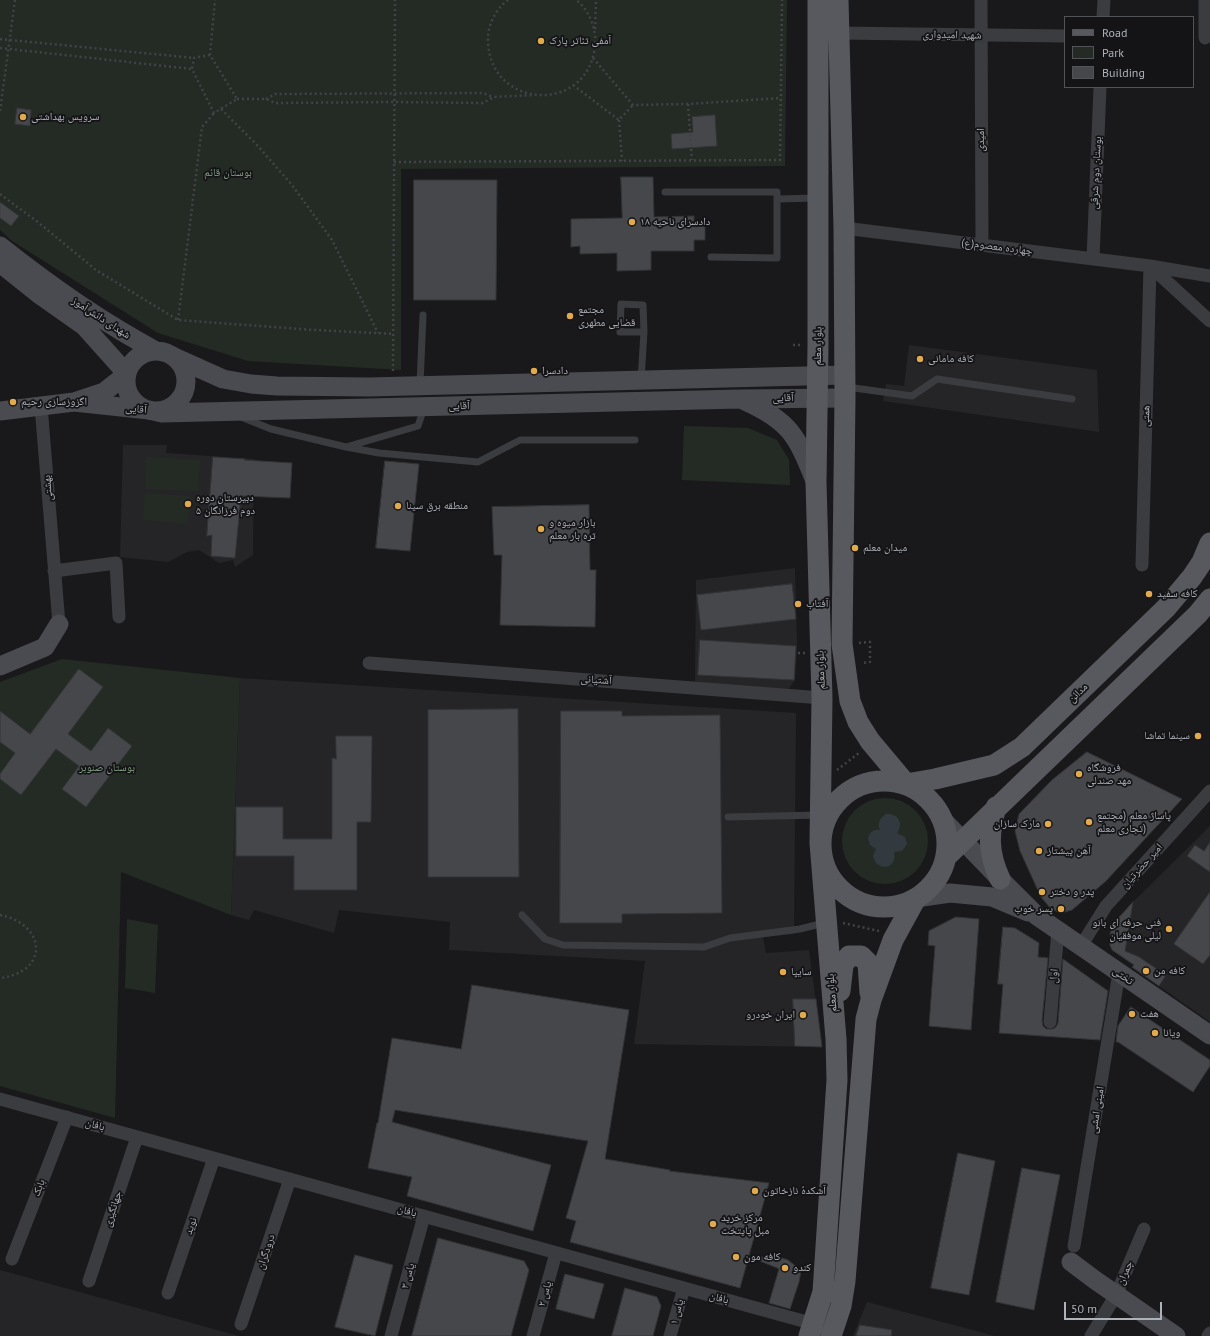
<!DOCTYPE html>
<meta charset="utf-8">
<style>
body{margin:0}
#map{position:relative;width:1210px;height:1336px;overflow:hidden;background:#19191b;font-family:"PT Sans",sans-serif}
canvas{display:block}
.legend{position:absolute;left:1064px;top:16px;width:130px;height:72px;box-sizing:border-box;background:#141416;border:1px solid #515357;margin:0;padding:5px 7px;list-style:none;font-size:12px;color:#adb1b9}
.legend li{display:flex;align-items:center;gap:8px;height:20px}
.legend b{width:20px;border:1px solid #515357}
.scale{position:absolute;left:1064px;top:1302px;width:98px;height:18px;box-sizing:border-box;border:2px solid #adb1b9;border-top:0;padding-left:5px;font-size:12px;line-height:14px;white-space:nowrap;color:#adb1b9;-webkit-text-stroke:3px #141416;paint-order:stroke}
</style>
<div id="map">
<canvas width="1210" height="1336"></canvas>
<ul class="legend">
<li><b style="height:5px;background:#57595e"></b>Road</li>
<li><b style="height:11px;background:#242b24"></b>Park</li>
<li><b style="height:11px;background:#46474b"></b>Building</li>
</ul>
<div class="scale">50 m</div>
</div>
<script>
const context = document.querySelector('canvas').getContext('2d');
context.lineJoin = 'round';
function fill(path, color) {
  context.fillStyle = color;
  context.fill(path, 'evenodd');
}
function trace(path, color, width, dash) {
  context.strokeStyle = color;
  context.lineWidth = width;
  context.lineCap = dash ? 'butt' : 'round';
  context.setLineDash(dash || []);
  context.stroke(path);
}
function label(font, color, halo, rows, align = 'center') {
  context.font = font + ' "PT Sans","Noto Naskh Arabic",sans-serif';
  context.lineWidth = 3.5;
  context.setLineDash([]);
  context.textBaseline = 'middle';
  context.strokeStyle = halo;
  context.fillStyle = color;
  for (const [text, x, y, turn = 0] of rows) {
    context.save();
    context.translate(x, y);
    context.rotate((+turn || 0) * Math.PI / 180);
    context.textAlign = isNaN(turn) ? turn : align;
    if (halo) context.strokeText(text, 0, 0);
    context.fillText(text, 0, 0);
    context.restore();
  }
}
const built = new Path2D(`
 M909,345L1097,370L1099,432L883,401L886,384L904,386Z
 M123,445H167L166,453L254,459L253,555L235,567L233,560L219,563L199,550L187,552L168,562L120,557Z
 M795,568L797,646L795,680L787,691L695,683L696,580Z
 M240,678L796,713L794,934L763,937L766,953L809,950L822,1047L634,1044L645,961L449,950L450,922L339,910L334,933L254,910L249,920L231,915Z
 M1210,826V1022L1159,986L1166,975L1139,957L1124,958L1133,902Z
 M0,1270L239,1336H0Z
 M867,1302L995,1336H853Z`);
const green = new Path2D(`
 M0,0H787L785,166L401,169V370L248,361L158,333L12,241L0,230Z
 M684,426L748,428L777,440L789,460L790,485L682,480Z
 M146,457L200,460L198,491L145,489Z
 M145,493L190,496L188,524L143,520Z
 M62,659L240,678L231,915L121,872L115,1118L0,1086V682Z
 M842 841a43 43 0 1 1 86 0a43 43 0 1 1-86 0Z
 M127,919L158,925L155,993L125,988Z`);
const water = new Path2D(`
 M886,814C898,813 904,823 897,833L905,837L907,844L902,851L894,852C897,864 886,872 876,863L873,856L876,849L870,845L868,838C870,832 874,829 880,830C877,823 880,818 886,814Z`);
const building = new Path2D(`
 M17,108L31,110L30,126L15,124Z
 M715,115L717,146L672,149L671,134L693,132L692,117Z
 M621,177H653L654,217L694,216V227L705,226V240H694V251H651V270L617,271V253L580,254V246L571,247V219L622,218Z
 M414,180H497L496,300H414Z
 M0,202L19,216L11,226L0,218Z
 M213,457L245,459L244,460L292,463L290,498L241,496L235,558L211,556L212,535L207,536Z
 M385,461L419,464L410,551L376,548Z
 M589,505L590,570H596L595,627L500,625L502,555H494L492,507Z
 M792,584L796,619L701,630L697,595Z
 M700,640L796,646L794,680L698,675Z
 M79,669L103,687L68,734L91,751L108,728L132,746L86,807L62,789L79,766L56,749L21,795L0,779V774L15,753L0,742V711L30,734Z
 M518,709L519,877H428V710Z
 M561,711H622V716L720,715L722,913L622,914V923H560Z
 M336,736H372L371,822H357V890H294V856H236V807H283V839H332V758L336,759Z
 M1087,752L1182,799L1106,881L1072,910L1061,913L1051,909L1041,897L1020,851L1015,831L1019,814L1052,780Z
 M1210,842V872L1187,856L1195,845L1204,851Z
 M1210,892V955L1203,964L1174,944Z
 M1133,902L1125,951L1139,957L1166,975L1159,986L1132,967L1134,965L1112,950L1110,945V934L1114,923Z
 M956,917L979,919L971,1030L929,1026L935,946L928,945L929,931Z
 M1003,927L1015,928L1039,943L1038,957L1048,958L1042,1021L1043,1026L1046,1029H1053L1056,1027L1058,1023L1063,959L1108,991L1100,1040L999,1033L1003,984H998Z
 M472,985L629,1010L605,1159L670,1170L669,1171L769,1183L740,1288L570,1242L576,1221L566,1218L588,1141L395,1110L392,1122L551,1165L533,1231L407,1196L412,1177L368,1168L377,1123H378L392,1038L461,1049Z
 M793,999H816L822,1047L795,1046Z
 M1131,1007L1210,1060V1066L1193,1092L1118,1042H1116L1118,1026Z
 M958,1153L995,1161L969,1295L931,1288Z
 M1022,1168L1060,1175L1034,1310L996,1302Z
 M438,1238L524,1261L529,1270L511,1336H412Z
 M355,1255L393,1265L375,1336L335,1327Z
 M750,1257H775L782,1258L788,1260L798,1268L801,1271L799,1282L790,1309L769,1303L779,1269Z
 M565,1274L604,1284L594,1319L556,1309Z
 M625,1288L657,1297L661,1306L653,1336H612Z
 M860,1325L892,1330L891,1336H856Z`);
const path = new Path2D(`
 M508,0C496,9 488,24 488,39C488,110 588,115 595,46C597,30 589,9 576,0
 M595,29L596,0
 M0,39L194,58
 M0,48L192,69
 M210,55L194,58L192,69L214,113L237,99L210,55L215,0
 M593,58L633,105L688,104L781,98
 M573,85L619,120L633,105
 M237,99H266L275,103L394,102L483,103L494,97L532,95
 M266,99L275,94L483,93L493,97
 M688,104L692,160
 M221,109L257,145L292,185L332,240L378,333
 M0,111L15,0
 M619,120L622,161
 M394,162L780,160L782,0
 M0,194L39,223L96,270L178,320L314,330L394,334
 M178,320L202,127L214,113
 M793,345H802
 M393,371L395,0
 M859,643L870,642V662L861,663
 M798,653H806
 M837,770L859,753
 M0,915C46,924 50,972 0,978
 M843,923L879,931`);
const lane = new Path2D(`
 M665,192H777V258L711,257
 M777,199L816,198
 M641,380L644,332L643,305L621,304L620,332H644
 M420,384L423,315
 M847,387L912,396L937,379L1072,399
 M241,417L271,429L346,447L418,426L424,408
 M346,447L379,453L478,462L520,440H635
 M728,817L820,815
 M522,915L545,939L563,945L704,947L730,938L800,929L824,923`);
const street = new Path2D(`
 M981,0L982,245
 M1103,17L1104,0
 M838,33L1065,36
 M1205,38V0
 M844,228L1150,266L1210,276
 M1093,259L1100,87
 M1150,266L1210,321
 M41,406L59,624
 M1142,565L1150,266
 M54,571L116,563L119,617
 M369,663L822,698
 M1081,946L1106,906L1210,791
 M1050,1022L1058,930
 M0,1099L814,1324
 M1074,1246L1119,973
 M12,1259L67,1117
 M89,1281L137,1137
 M168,1293L214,1158
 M241,1324L290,1179
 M391,1336L424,1216
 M533,1336L556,1253
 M670,1336L684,1288
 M1091,1336L1116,1295L1144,1229
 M1208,1336L1210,1333`);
const secondary = new Path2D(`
 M0,246C49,285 100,321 156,351
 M0,263L40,295L84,326L127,374L104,392L74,402L0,411
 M126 381a30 30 0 1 1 60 0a30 30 0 1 1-60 0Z
 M174,357L223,379L251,384L277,386L369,387L845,375
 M745,401C790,421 797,436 815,481
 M74,402L149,410L162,413L740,399L845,398
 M0,666L45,647L59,624
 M943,820L1000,879L1037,916L1210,1035
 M916,898L950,893L992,897L1028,912
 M1071,1262L1095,1280L1176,1336`);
const primary = new Path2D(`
 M838,0L844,228L845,398L842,644L850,701L858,722L870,741L906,784L935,779L994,765L1022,747L1166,608L1192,577L1202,562L1210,543
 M821 844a63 63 0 1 1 126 0a63 63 0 1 1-126 0Z
 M996,807C988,834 988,853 1000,879
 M946,857L1198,614L1210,599
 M840,991L843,965L849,956H861L868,963L870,993
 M809,1336L823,1292L837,1080L836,1039L820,843L822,698L816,482L818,345V0
 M831,1336L841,1306L845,1281L866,1019L871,1000L893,940L916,898`);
const markers = [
 [541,41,4,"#e0aa4d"],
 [23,117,4,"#e0aa4d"],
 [632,222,4,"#e0aa4d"],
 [570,316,4,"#e0aa4d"],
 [920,359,4,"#e0aa4d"],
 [534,371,4,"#e0aa4d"],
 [13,402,4,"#e0aa4d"],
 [188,504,4,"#e0aa4d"],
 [398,506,4,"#e0aa4d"],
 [541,529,4,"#e0aa4d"],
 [855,548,4,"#e0aa4d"],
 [1149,594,4,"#e0aa4d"],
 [798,604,4,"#e0aa4d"],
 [1198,736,4,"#e0aa4d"],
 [1079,774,4,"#e0aa4d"],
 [1089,822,4,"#e0aa4d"],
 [1048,824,4,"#e0aa4d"],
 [1039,851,4,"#e0aa4d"],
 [1042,892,4,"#e0aa4d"],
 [1061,909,4,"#e0aa4d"],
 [1169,929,4,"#e0aa4d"],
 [1146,971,4,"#e0aa4d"],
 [783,972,4,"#e0aa4d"],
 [1132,1014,4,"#e0aa4d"],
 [803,1015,4,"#e0aa4d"],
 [1155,1033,4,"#e0aa4d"],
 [755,1191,4,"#e0aa4d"],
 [713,1224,4,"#e0aa4d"],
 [736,1257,4,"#e0aa4d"],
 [785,1268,4,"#e0aa4d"]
];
const streetNames = [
 ["شهيد امیدواری",952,35,1],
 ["امیدی",981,140,-90],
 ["بوستان دوم شرقی",1096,173,-87],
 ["چهارده معصوم(ع)",997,247,7],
 ["شهدای دانش‌آموز",101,318,33],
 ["بلوار معلم",818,346,-89],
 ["آقایی",783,398,-1],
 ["آقایی",459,406,-1],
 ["آقایی",136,409,6],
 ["همتی",1146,416,-88],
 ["بهشتی",48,488,-95],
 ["بلوار معلم",821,670,-92],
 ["آشتیانی",596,680,4],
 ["مدائن",1078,693,-44],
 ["امیر حضرتیان",1142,866,-48],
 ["اول",1054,976,-85],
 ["تختی",1123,976,35],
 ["بلوار معلم",832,993,-95],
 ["امینی امشی",1097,1110,-81],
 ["بافان",95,1125,15],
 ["بابک",39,1188,-69],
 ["جهانگیری",113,1209,-72],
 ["بافان",407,1211,15],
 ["نوید",191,1226,-71],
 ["درودگران",266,1252,-72],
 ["چمران",1125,1273,-67],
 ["یاس ۳",408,1276,-75],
 ["یاس ۲",545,1294,-75],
 ["بافان",719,1298,15],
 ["یاس ۱",677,1312,-75]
];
const poiNames = [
 ["آمفی تئاتر پارک",549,41],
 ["سرویس بهداشتی",31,117],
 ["دادسرای ناحیه ۱۸",640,222],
 ["مجتمع",578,310],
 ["قضایی مطهری",578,323],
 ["کافه مامانی",928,359],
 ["دادسرا",542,371],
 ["اگزوزسازی رحیم",21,402],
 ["دبیرستان دوره",196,498],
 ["دوم فرزانگان ۵",196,511],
 ["منطقه برق سینا",406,506],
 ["بازار میوه و",549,523],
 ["تره بار معلم",549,536],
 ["میدان معلم",863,548],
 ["کافه سفید",1157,594],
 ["آفتاب",806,604],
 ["سینما تماشا",1190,736,"right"],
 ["فروشگاه",1087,768],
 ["مهد صندلی",1087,781],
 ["پاساژ معلم (مجتمع",1097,816],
 ["تجاری معلم)",1097,829],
 ["مارک سازان",1040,824,"right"],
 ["آهن پیشتاز",1047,851],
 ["پدر و دختر",1050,892],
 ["پسر خوب",1053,909,"right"],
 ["فنی حرفه ای بانو",1161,923,"right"],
 ["لیلی موفقیان",1161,936,"right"],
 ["کافه من",1154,971],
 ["سایپا",791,972],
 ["هفت",1140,1014],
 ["ایران خودرو",795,1015,"right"],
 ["ویانا",1163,1033],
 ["آشکدهٔ نازخاتون",763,1191],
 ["مرکز خرید",721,1218],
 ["مبل پایتخت",721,1231],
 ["کافه مون",744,1257],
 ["کندو",793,1268]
];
const parkNames = [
 ["بوستان قائم",228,173],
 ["بوستان صنوبر",107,768]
];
fill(built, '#252528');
fill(green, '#242b24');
fill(water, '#323a40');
fill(building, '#46474b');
trace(building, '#333437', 1);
trace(path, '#414347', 2.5, [2, 3]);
trace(lane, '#3b3c40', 7);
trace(street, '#3b3c40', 13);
trace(secondary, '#494b50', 19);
trace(primary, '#57595e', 21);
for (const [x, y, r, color] of markers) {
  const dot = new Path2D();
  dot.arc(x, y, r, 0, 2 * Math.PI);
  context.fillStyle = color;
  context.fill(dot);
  trace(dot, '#141416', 1.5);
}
label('11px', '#adb1b9', '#141416', streetNames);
label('11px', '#adb1b9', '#141416', poiNames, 'left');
label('11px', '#86a287', '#141416', parkNames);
</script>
